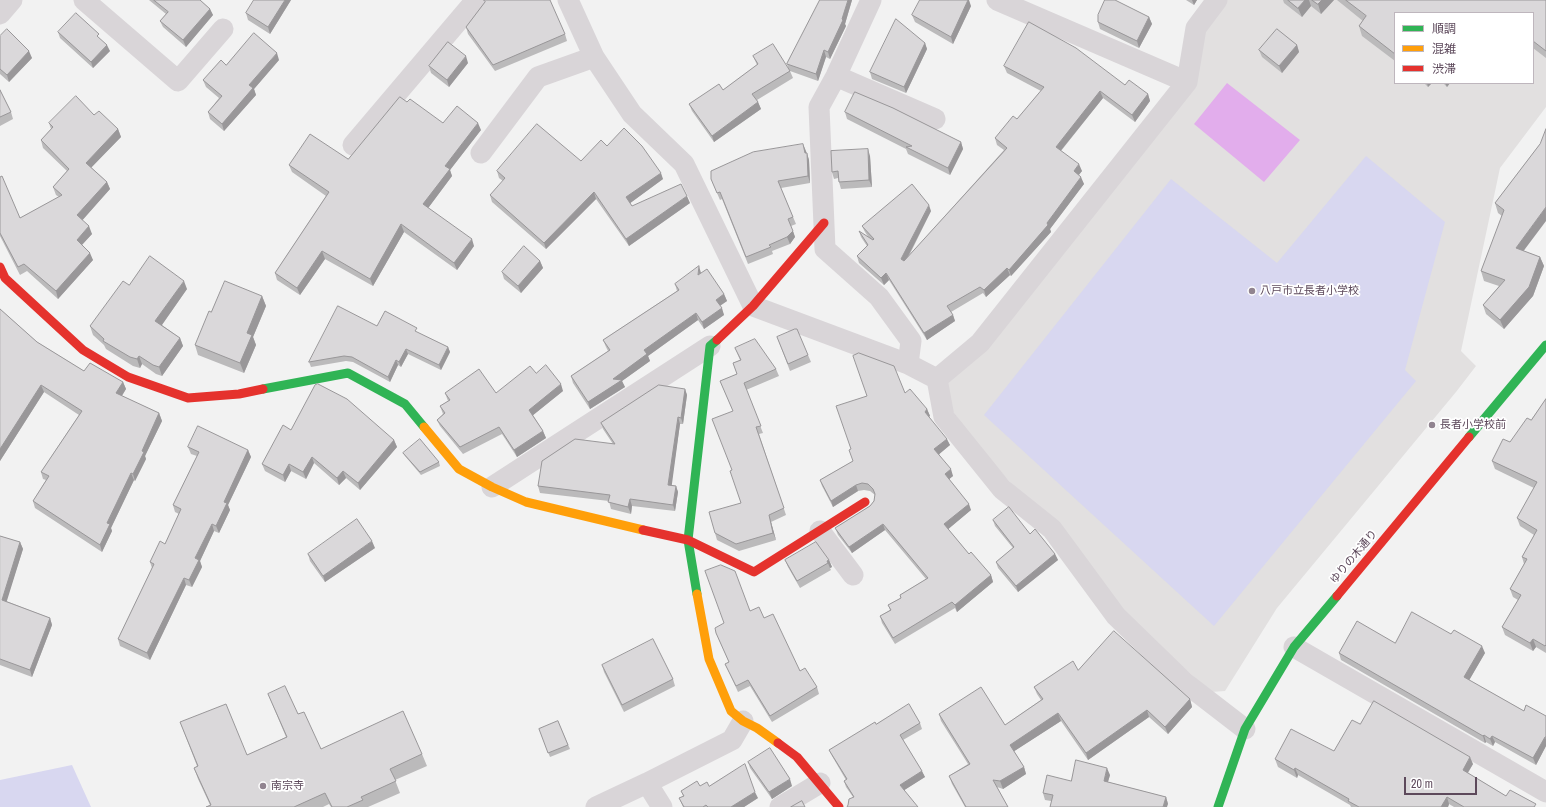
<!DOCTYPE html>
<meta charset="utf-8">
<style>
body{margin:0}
#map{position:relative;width:1546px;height:807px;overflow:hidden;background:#f2f2f2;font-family:"Archivo Narrow","Noto Sans JP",sans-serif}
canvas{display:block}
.legend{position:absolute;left:1394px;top:12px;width:140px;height:72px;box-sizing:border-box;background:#fff;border:1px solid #beb6bd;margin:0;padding:5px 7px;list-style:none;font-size:12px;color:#5d495b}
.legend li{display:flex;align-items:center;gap:8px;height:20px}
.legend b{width:20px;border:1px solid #beb6bd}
.scale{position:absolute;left:1404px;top:777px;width:73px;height:18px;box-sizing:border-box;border:2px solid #5d495b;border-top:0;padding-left:5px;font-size:12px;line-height:14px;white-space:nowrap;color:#5d495b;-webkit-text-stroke:3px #fff;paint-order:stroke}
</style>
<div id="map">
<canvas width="1546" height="807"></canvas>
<ul class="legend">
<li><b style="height:5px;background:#30b455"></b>順調</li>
<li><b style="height:5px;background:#ff9f0a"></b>混雑</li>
<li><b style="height:5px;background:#e5322d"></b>渋滞</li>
</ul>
<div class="scale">20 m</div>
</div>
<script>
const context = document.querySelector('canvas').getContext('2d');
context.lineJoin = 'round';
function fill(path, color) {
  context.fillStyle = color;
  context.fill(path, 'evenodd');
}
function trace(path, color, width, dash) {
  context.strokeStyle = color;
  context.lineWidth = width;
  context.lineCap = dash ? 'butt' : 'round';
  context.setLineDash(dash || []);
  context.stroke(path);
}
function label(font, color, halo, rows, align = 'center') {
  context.font = font + ' "Archivo Narrow","Noto Sans JP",sans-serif';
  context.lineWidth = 3.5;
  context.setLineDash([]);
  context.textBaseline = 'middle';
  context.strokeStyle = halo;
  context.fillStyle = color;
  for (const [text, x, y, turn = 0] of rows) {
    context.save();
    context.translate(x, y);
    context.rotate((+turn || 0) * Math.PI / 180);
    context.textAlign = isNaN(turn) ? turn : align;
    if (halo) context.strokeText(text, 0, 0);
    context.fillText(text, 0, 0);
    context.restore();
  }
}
const education = new Path2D(`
 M1222,0H1546V107L1500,168L1461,351L1476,366L1456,392L1277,608L1225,691L1211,692L1127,618L977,444L947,404V380L1197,81L1207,20ZM1395,13H1533V83H1395Z`);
const green = new Path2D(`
 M1366,156L1445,222L1405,370L1416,381L1214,626L984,415L1171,179L1277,263Z
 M72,765L91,807H0V780Z`);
const water = new Path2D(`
 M1227,83L1300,140L1264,182L1194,124Z`);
const street = new Path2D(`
 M84,0L178,81L223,29
 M568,0L594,57L632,114L684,164L753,306L908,364L937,379
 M871,0L836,76L819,107L825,249L879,297L911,341L908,364
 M997,0L1187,82
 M0,14L12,0
 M836,76L935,119
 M353,145L476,0
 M481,153L538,77L594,57
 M937,379L980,343L1187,82L1196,28L1217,0
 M937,379L944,417L1002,489L1052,529L1116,616L1184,682L1245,729
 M492,487L710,346
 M820,531L853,575
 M1294,647L1546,792
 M647,783L662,807
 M596,807L647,783L732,740L743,721
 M780,807L820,783`);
const fast = new Path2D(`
 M263,389L348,373L405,404L424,427
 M1469,437L1546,345
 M697,594L688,540L710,346L717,340
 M1218,807L1245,729L1294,647L1337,596`);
const slow = new Path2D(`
 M424,427L459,469L492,487L526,502L643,530
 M697,594L709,659L731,711L743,721L757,728L778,743`);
const jam = new Path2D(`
 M0,267L5,278L83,350L128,377L188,398L239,394L263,389
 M717,340L753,306L824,223
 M643,530L688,540L754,572L865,502
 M1337,596L1469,437
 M778,743L797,757L839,807`);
const wall = new Path2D(`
 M149,0H200L210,9L213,15L186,47L163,27L160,21L166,14Z
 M291,0L270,34L248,20L246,13Z
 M484,0L565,34L567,41L495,71L468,34L466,27L485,2Z
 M820,0H852L845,24L846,26L830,59L826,57L818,81L790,71L793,78L757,100L758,102L761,109L714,142L692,111L689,104L723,90L757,65L753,56L788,68L787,64Z
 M1186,0H1197L1194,5Z
 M1283,0H1334L1321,14L1311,6L1302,17L1284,3Z
 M1337,0H1546V58L1533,48V13H1395V61L1362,36L1359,26L1363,21Z
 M971,6L953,44L915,22L912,15Z
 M1149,17L1152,24L1139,48L1100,29L1098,22Z
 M58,32L110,51L93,68L60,38Z
 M0,36L32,58L9,82L0,74Z
 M925,43L927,49L906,93L872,79L870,72Z
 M1297,45L1299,52L1282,73L1262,57L1259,50Z
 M279,60L254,89L256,95L224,131L210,119L208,112L219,98L206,87L203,80L226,65Z
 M468,63L449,87L431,73L429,66Z
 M1004,66L1125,85L1148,94L1150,101L1135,122L1103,98L1061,151L1082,171L1079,175L1084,184L1050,229L1051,232L1011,276L1010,275L986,297L983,293L951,312L953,315L955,321L927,340L889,280L884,285L859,263L857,256L867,246L861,237L859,231L869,238L865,232L862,226L931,211L909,256L1004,150L997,145L995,138L1017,119L1041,91L1007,73Z
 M1424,83H1432L1428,87Z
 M1443,83H1450L1447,87Z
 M0,90L11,112L13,119L0,126Z
 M407,102L443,123L481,130L450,170L452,176L428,208L474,246L457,270L404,232L373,286L325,259L300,295L277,280L275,273L326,196L292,172L289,165L348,159Z
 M845,112L961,142L963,149L950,175L908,154L906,149L847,119Z
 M94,115L118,129L121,137L91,167L107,182L110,189L82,220L92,234L82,245L93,260L58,299L27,271L20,275L0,236V177L20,218L59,197L56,195L53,187L67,171L43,148L41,140L51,129L49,123Z
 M1540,144L1524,251L1540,257L1544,266L1533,296L1504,329L1486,314L1483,305L1499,286L1484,281L1481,271L1502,216L1498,213L1495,203Z
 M607,146L663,179L630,203L632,206L690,203L629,246L596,199L546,249L492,202L490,195L503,181L499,178L497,171L581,161Z
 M806,151L809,160L810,183L781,188L796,224L791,226L795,237L790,244L772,251L773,254L748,264L722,199L720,200L711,179Z
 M870,156L872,187L841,189L839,182L838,178L834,179L832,172Z
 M540,261L543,268L521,293L504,279L502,272Z
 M701,273L724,294L727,301L720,306L724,315L704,329L698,320L648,356L650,361L622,381L625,387L590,409L573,383L571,376L608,351L606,347L603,340L677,291L675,284Z
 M129,285L187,289L162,325L180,338L183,346L162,376L156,374L142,364L140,368L133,366L106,349L104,345L93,335L90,326Z
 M262,296L266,306L253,337L256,345L244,373L198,355L195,345L211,312Z
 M0,309L37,342L84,371L123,382L126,389L122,396L159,413L162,421L145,456L146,459L135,481L134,480L111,528L112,531L102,552L35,508L33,501L46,480L43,479L41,472L79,415L44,392L0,461Z
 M377,326L418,333L448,347L450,352L441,370L408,354L401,367L398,365L390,382L353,362L346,361L311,367L309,362Z
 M777,337L808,355L811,362L790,371Z
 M735,348L776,369L779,376L746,390L763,433L759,434L786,515L771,522L776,540L739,551L717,540L715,533L741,503L732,470L733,411L720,381L737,374L733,363L740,360Z
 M536,373L563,391L533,415L543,431L546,438L517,457L502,434L463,454L440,426L437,420L443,414L440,406L448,401L445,393H496Z
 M685,389L687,395L683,424H680L671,485L676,486L678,492L675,511L632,506L631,514L611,509L609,501L540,493L538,486L613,444L603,429L601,423Z
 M905,393L927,409L930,416L929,417L950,445L939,454L953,476L949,479L971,510L948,529L969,554L991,575L993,582L957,612L955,608L895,644L882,623L880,616L890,610L888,605L901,598L900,595L926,579L885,530L852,553L838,535L835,528L870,506L874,501L875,495L870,491L864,490L858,491L833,507L822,486L820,480L853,461L851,449Z
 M1546,399V653L1536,647L1533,651L1505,635L1502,627L1518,600L1513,597L1510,589L1524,564L1522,557L1534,535L1520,526L1517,518L1534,488L1495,469L1492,461L1531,420Z
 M291,430L394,440L397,447L360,490L346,478L339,485L314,463L306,479L291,471L285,482L265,471L262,464Z
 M188,447L248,450L251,457L228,505L230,510L219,533L214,531L200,561L202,567L192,587L186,585L150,660L120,646L118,639L152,568L150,562L165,544L179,514L175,512L173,505L197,456L191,454Z
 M403,453L439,462L440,466L421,475L405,456Z
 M993,520L1030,534L1055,554L1058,560L1018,592L998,568L996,562L1013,548L995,526Z
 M0,536L20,542L23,549L6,601L50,618L52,625L32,677L0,665Z
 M375,548L325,582L310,561L308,554Z
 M785,560H829L832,567L830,568L831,570L800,588L788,567Z
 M750,611L764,618L800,671L817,687L819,694L772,722L750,686L738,692L728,670L725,664L729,662L716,633L724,624Z
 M1451,634L1485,653L1469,680L1524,711L1546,716V746L1536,765L1495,742L1493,746L1486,742L1485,743L1341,660L1339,653L1395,643Z
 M602,665L673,679L675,686L624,712L604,672Z
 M1078,670L1190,699L1192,707L1168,734L1149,717L1088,760L1061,721L1014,751L1024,767L1026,774L1003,789L997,787L1008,807H965L952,784L949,776L968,764L941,721L939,714L1005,725L1041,700L1037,694L1034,687Z
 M268,694L298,714L321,749L422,754L427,766L395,780L400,793L368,807H331L329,804L323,807H206L210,805L198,779L194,768L197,766L180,722L247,755L286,737Z
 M558,721L570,749L550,757L539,729Z
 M920,723L922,729L903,740L925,777L904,790L853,797L846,787L844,781L846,780L832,756L829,750L876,724Z
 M1360,724L1473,764L1468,773L1506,796L1536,807H1454L1449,804L1448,807H1351L1350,805L1298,775L1297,778L1278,767L1275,759L1334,751Z
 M748,762L792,786L772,799L750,768Z
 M1110,775L1108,782L1166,797L1168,804L1051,801L1045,800L1043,793L1071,781Z
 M700,786H709L758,798L744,807H683L679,798L683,796L681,791Z`);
const shadedWall = new Path2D(`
 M285,0H291L270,34L268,27Z
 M848,0H852L845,24L846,26L830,59L828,52L842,19Z
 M968,0H969L971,6L953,44L951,37Z
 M1192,0H1197L1194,5Z
 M1305,0H1309L1311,6L1302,17L1298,8Z
 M1322,0H1334L1321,14L1318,4Z
 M210,9L213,15L186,47L183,40Z
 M1149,17L1152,24L1139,48L1137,41Z
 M925,43L927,49L906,93L904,87Z
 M107,45L110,51L93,68L91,62Z
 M1297,45L1299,52L1282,73L1279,66Z
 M824,50L826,57L818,81L816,74Z
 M29,51L32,58L9,82L7,75Z
 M277,53L279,60L254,89L256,95L224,131L222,124L249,85Z
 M466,56L468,63L449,87L447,80Z
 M1427,83H1432L1428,87Z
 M1445,83H1450L1447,87Z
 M1100,91L1103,98L1058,154L1056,147Z
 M1148,94L1150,101L1135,122L1132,115Z
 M758,102L761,109L714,142L712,136Z
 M478,123L481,130L450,170L452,176L426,211L423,204L445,166Z
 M118,129L121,137L89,170L86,163Z
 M961,142L963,149L950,175L948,168Z
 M803,144L806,151L807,159V153L809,160L810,183L808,176Z
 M868,149L870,156L872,187L869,180Z
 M1079,164L1082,171L1076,178L1074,171Z
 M661,173L663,179L629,204L626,197Z
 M1081,177L1084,184L1050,229L1051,232L1011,276L1009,270L1047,223Z
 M107,182L110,189L80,223L77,215Z
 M594,192L596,199L546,249L544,243Z
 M687,196L690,203L629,246L626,239Z
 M929,205L931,211L903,266L901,259Z
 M1546,207V221L1519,257L1516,248Z
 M401,224L404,232L373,286L370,279Z
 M89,226L92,234L79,248L77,240Z
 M793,231L795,237L790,244L787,237Z
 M472,239L474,246L457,270L454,263Z
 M322,251L325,259L300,295L297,288Z
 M90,253L93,260L58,299L56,291Z
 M1540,257L1544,266L1533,296L1504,329L1500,320Z
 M540,261L543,268L521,293L518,286Z
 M699,266L701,273L698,275Z
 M1007,268L1010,275L986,297L984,290Z
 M886,273L889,280L884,285L881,278Z
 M184,281L187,289L159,329L155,321Z
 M724,294L727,301L718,307L716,300Z
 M262,296L266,306L253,337L256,345L244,373L240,363L247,333Z
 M722,308L724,315L704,329L702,322Z
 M696,313L698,320L648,356L650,361L622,381L625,387L590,409L588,402L644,350Z
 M953,315L955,321L927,340L924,333Z
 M180,338L183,346L162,376L159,367Z
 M448,347L450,352L441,370L439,365Z
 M406,349L408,354L401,367L399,362Z
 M139,356L142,364L140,368L137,359Z
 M396,360L398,365L390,382L388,377Z
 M123,382L126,389L119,400L116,393Z
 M561,384L563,391L532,416L529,410Z
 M41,385L44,392L0,461V449Z
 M685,389L687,395L683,424L681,418Z
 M927,409L930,416L927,418L925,412Z
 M159,413L162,421L145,456L146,459L135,481L133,474L142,451Z
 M678,417L680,424L671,491L668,485Z
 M543,431L546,438L517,457L514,450Z
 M947,439L950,445L937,456L934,449Z
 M394,440L397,447L360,490L358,483Z
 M248,450L251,457L228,505L230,510L219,533L216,526L224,502Z
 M312,457L314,463L306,479L303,472Z
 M289,464L291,471L285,482L283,475Z
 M951,469L953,476L947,481L945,474Z
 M343,471L346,478L339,485L337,478Z
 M131,473L134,480L111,528L112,531L102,552L100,545L107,523Z
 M856,485L858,491L833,507L831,501Z
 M676,486L678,492L675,511L673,505Z
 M630,499L632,506L631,514L628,507Z
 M969,504L971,510L946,531L944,524Z
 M769,515L771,522L776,540L773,533Z
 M212,524L214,531L200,561L202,567L192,587L189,580L195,558Z
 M883,524L885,530L852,553L849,547Z
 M372,541L375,548L325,582L323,576Z
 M20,542L23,549L5,607L2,600Z
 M1055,554L1058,560L1018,592L1016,586Z
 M829,560L832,567L830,568L827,561Z
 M991,575L993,582L957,612L955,605Z
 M184,578L186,585L150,660L147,653Z
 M50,618L52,625L32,677L30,670Z
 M1533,639L1536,647L1533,651L1530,643Z
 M1482,646L1485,653L1467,684L1464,677Z
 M1190,699L1192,707L1168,734L1165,727Z
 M1147,710L1149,717L1088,760L1086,753Z
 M1058,713L1061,721L1013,752L1010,745Z
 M1484,735L1486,742L1485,743L1483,736Z
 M1492,736L1495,742L1493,746L1490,739Z
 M1545,737L1546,739V746L1536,765L1533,758Z
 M1470,757L1473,764L1465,777L1463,770Z
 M1024,767L1026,774L1003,789L1000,781Z
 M1107,768L1110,775L1106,788L1104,781Z
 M1295,768L1298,775L1297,778L1294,770Z
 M922,771L925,777L903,791L900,785Z
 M790,779L792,786L772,799L769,792Z
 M755,792L758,798L744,807H731Z
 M1166,797L1168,804L1167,807H1163Z
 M1447,797L1449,804L1448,807H1441Z`);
const building = new Path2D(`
 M154,0H200L210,9L183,40L160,21L168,12Z
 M254,0H285L268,27L246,13Z
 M484,0H550L565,34L493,65L466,27L485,2Z
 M820,0H848L842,19L843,20L828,52L824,50L816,74L787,64Z
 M920,0H968L951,37L912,15Z
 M1105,0H1115L1149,17L1137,41L1098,22V15Z
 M1288,0H1305L1298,8Z
 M1312,0H1322L1318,4Z
 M1346,0H1546V51L1533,41V13H1395V54L1359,26L1366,16Z
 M76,13L99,34L97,36L107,45L91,62L58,32Z
 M896,19L925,43L904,87L870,72Z
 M1029,22L1076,48L1125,85L1129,80L1148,94L1132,115L1100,91L1056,147L1079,164L1074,171L1081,177L1047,223L1048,225L1009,270L1007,268L984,290L980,287L947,306L953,315L924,333L886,273L881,278L857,256L868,245L859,231L873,240L874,239L862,226L912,184L929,205L901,259L904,261L1007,148L995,138L1013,116L1017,119L1044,87L1004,66Z
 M7,29L29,51L7,75L0,69V36Z
 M1277,29L1297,45L1279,66L1259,50Z
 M254,33L277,53L249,85L253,88L222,124L208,112L222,96L203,80L221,60L226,65Z
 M448,42L466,56L447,80L429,66Z
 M773,44L790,71L752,94L758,102L712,136L689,104L719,84L723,90L758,64L753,56Z
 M0,90L11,112L0,117Z
 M855,92L893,108L961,142L948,168L906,147L912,146L845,112Z
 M76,96L94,115L99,111L118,129L86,163L107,182L77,215L89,226L77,240L90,253L56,291L24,264L18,267L0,233V177L2,176L20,218L62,195L53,187L69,169L41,140L53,127L49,123Z
 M400,97L407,102L410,99L443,123L457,106L478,123L445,166L450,169L423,204L472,239L454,263L401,224L370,279L322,251L297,288L275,273L329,192L289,165L310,134L348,159Z
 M537,124L581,161L601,140L607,146L624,128L642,146L661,173L626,197L632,206L681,184L687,196L626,239L594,192L544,243L490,195L505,178L497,171Z
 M1546,129V207L1516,248L1540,257L1529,287L1500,320L1483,305L1505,280L1481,271L1504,210L1495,203L1540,144Z
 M803,144L805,153H807L808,176L778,181L793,217L788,219L793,231L787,237L769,245L771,247L746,257L720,192L717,193L711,179V171L753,152Z
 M868,149L869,180L839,182L838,171L832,172L831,151Z
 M524,246L540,261L518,286L502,272Z
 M150,256L184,281L155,321L180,338L159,367L153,365L139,356L137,359L130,357L103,341L104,339L90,326L123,281L129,285Z
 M699,266L698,275L707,269L724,294L716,300L722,308L702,322L696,313L644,350L647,354L613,379L622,380L588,402L571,376L610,350L603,340L679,290L675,284Z
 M225,281L262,296L247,333L252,335L240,363L195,345L209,311L211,312Z
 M338,306L377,326L385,311L417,328L415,331L448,347L439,365L406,349L399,362L396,360L388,377L352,357L344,356L309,362Z
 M0,309L37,342L84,371L90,363L123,382L116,393L159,413L142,451L144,452L133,474L131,473L107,523L110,524L100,545L33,501L49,476L41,472L82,411L41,385L0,449Z
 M795,329H797L808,355L788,364L777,337Z
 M755,339L776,369L744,383L761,426L756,427L784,508L769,515L773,533L736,544L715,533L709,512L741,503L730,471L732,470L712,419L733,411L720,381L737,374L733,363L741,360L735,348Z
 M859,353L894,366L905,393L910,389L927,409L925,412L947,439L934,449L951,469L945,474L969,504L944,524L969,554L971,552L991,575L955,605L952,602L893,638L880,616L891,610L888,605L901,598L900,595L928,578L883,524L849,547L835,528L870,506L874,501L875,494L873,489L868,484L862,483L856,485L831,501L820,480L853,461L849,450L851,449L836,406L867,396L853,356Z
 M546,365L561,384L529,410L543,431L514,450L499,427L460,447L437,420L445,413L440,406L450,400L445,393L479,369L496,393L530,366L536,373Z
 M318,384L347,399L394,440L358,483L343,471L337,478L312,457L303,472L289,464L283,475L262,464L283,425L291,430L315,385Z
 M659,385L685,389L681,418L678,417L668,485L676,486L673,505L630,499L628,507L608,502L610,495L538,486L542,461L575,439L615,444L601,423Z
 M1546,399V645L1545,646L1533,639L1530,643L1502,627L1521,595L1510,589L1527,559L1522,557L1537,530L1517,518L1537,482L1492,461L1503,439L1510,442L1527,418L1531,420Z
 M198,426L248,450L224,502L227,503L216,526L212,524L195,558L199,560L189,580L184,578L147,653L118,639L154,564L150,562L160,541L165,544L181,509L173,505L199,452L188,447Z
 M420,439L439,462L420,472L403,453Z
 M1009,507L1030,534L1035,529L1055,554L1016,586L996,562L1014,547L993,520Z
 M357,519L372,541L323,576L308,554Z
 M0,536L20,542L2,600L50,618L30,670L0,659Z
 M816,542L829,560L827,561L828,563L797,581L785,560Z
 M721,565L735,571L750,611L759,607L764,618L773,614L800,671L805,668L817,687L770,716L748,680L736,686L725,664L729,662L716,633L715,628L724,623L705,571Z
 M1412,612L1451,634L1454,630L1482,646L1464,677L1524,711L1526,705L1546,716V737H1545L1533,758L1492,736L1490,739L1484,735L1483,736L1339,653L1357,621L1395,643Z
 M1114,631L1190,699L1165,727L1147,710L1086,753L1058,713L1010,745L1024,767L1000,781L993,780L1008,807H966L949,776L970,764L939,714L981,687L1005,725L1043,699L1034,687L1073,661L1078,670Z
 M653,639L673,679L622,705L602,665Z
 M285,686L298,714L304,712L321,749L403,711L422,754L390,769L396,781L361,797L363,800L347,807H332L325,793L294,807H206L211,805L194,768L198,766L180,722L226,704L247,755L287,737L268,694Z
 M1374,701L1470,757L1463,770L1506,796L1510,790L1536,804L1534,807H1464L1447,797L1441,807H1359L1348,801L1349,799L1295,768L1294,770L1275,759L1291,729L1334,751L1352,720L1360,724Z
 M909,704L920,723L900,735L922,771L900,785L918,807H847L848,805L849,799L854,797L844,781L847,779L829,750L875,722L876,724Z
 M558,721L568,745L548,753L539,729Z
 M770,748L790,779L769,792L748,762Z
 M1076,760L1107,768L1104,781L1166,797L1163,807H1050L1053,795L1043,793L1047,775L1071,781Z
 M745,764L755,792L731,807H708L706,805L703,807H684L679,798L684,796L681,791L697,781L700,786L707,782L709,786Z
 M802,801L805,807H791Z`);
const markers = [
 [1252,291,4,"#918490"],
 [1432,425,4,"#918490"],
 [263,786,4,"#918490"]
];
const poiNames = [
 ["八戸市立長者小学校",1260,291],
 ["長者小学校前",1440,425],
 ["南宗寺",271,786]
];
const streetNames = [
 ["ゆりの木通り",1354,557,-50]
];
fill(education, '#e2e0e0');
fill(green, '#d8d7f0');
fill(water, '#e2adec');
trace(street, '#d9d5d8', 21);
trace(fast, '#30b455', 9);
trace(slow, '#ff9f0a', 9);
trace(jam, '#e5322d', 9);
fill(wall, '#bbbabb');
fill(shadedWall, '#999799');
fill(building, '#dad8da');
trace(building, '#999799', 1);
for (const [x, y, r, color] of markers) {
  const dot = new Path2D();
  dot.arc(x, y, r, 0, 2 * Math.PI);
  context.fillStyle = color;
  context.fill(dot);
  trace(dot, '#fff', 1.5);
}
label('11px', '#5d495b', '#fff', poiNames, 'left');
label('11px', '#5d495b', '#fff', streetNames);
</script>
